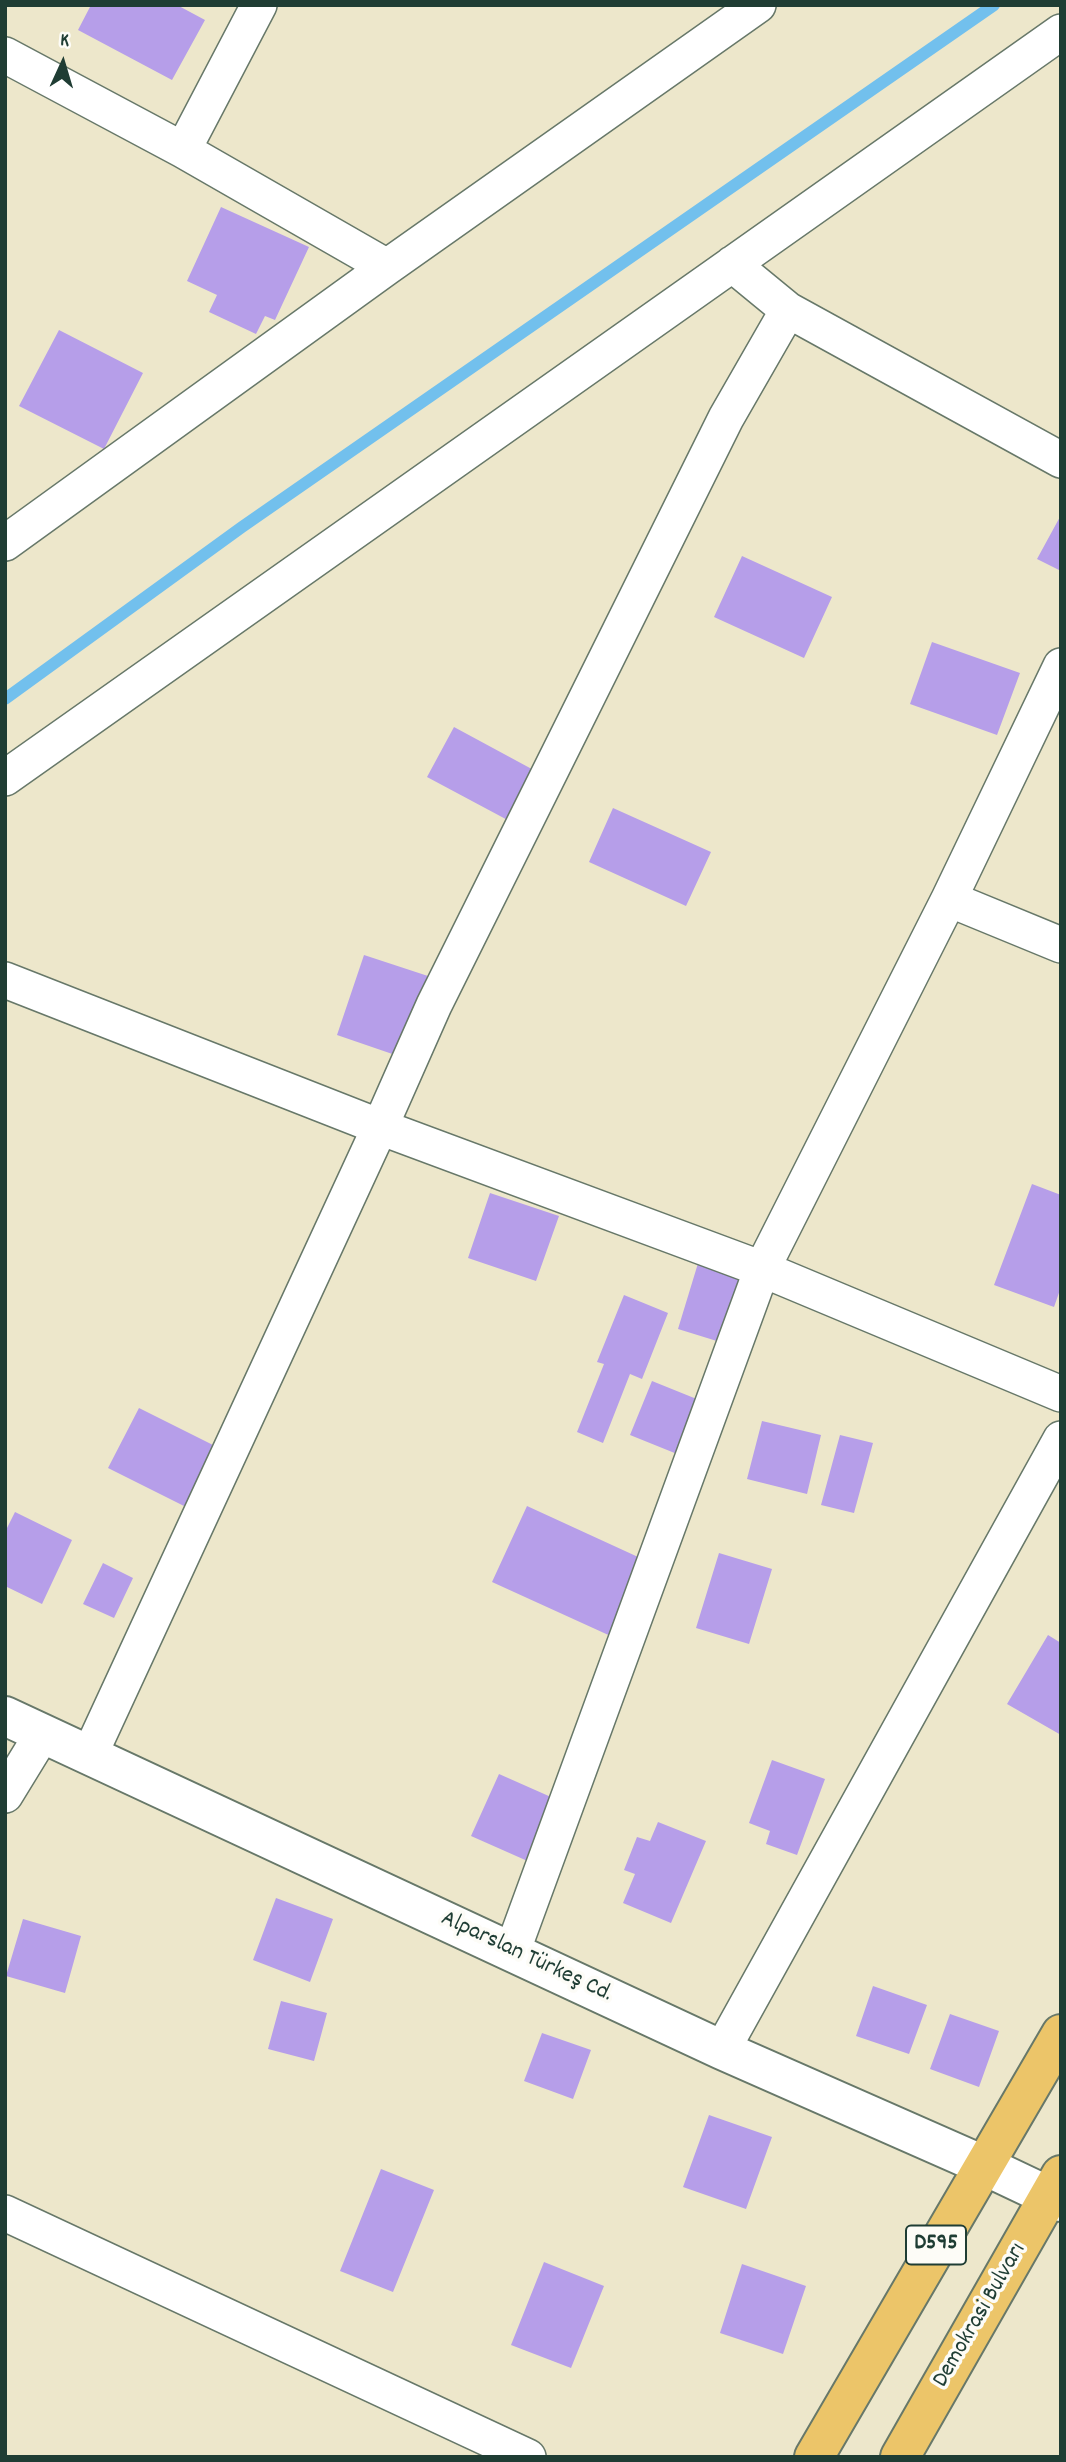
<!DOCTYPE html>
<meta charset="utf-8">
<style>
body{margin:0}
#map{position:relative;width:1066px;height:2462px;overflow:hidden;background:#ede7cb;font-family:Dekko,sans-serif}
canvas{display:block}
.frame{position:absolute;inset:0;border:7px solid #1f3d34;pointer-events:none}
.north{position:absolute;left:28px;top:28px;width:70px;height:70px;-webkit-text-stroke:5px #fdfcf7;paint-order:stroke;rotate:4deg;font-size:19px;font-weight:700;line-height:28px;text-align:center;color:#1f3d34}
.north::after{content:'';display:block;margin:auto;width:24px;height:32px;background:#1f3d34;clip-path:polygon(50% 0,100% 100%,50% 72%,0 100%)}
</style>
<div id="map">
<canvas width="1066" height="2462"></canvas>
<div class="frame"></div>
<div class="north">K</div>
</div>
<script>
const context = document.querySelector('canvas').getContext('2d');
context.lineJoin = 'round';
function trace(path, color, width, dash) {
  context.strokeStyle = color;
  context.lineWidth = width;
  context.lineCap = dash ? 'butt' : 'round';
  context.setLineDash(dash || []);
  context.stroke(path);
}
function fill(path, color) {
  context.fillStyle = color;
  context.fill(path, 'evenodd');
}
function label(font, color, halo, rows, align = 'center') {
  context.font = font + ' Dekko,sans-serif';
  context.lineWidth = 7;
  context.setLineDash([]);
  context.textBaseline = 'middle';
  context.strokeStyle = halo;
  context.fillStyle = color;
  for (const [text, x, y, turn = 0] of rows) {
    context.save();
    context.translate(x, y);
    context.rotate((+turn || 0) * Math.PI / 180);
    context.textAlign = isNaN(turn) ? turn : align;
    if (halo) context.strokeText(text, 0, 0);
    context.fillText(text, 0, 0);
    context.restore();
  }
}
const stream = new Path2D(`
 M5,699L242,527L994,5`);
const building = new Path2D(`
 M91,5H177L205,20L172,80L78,30Z
 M221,207L309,247L275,320L265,316L256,334L209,312L217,295L187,281Z
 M59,330L143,373L104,449L19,406Z
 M1061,515V571L1037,559Z
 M742,556L832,597L804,658L714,617Z
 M932,642L1020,673L997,735L910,704Z
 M454,727L541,774L515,824L427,777Z
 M613,808L711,852L686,906L589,862Z
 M364,955L431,977L404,1058L337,1035Z
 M1032,1184L1061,1195V1287L1054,1307L994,1285Z
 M490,1193L559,1216L536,1281L468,1258Z
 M699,1260L755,1277L733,1346L678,1329Z
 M624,1295L668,1313L642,1379L630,1374L603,1443L577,1432L604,1364L597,1362Z
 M652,1381L709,1404L687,1458L630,1435Z
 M139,1408L217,1447L186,1507L108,1468Z
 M762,1421L821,1435L807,1494L747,1479Z
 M840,1435L873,1443L854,1513L821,1505Z
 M527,1506L649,1562L615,1638L492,1582Z
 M15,1512L72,1540L42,1604L5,1586V1532Z
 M719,1553L772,1569L749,1644L696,1628Z
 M103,1563L133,1578L114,1618L83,1604Z
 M1048,1635L1061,1643V1735L1007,1704Z
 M772,1760L825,1779L797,1855L766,1844L770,1831L749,1823Z
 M499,1774L560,1801L532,1863L471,1836Z
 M658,1822L706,1841L671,1923L623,1903L635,1874L624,1870L637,1837L650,1841Z
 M276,1898L333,1919L310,1982L253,1960Z
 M23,1919L81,1936L65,1993L6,1976Z
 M873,1986L927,2005L909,2054L856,2036Z
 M281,2001L327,2013L314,2061L268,2049Z
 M950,2014L999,2031L979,2087L930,2069Z
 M542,2033L591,2050L573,2099L524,2081Z
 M709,2115L772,2137L746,2209L683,2187Z
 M381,2169L434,2190L393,2292L340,2271Z
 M544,2262L604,2286L571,2368L511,2345Z
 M742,2264L806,2286L783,2354L720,2333Z`);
const minor = new Path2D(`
 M5,55L183,150L387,267
 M183,150L259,5
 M732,264L788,310L1061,460
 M5,543L387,267L758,5
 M5,778L1061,32
 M949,899L1061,945
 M5,980L380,1127L762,1269L1061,1394
 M90,1754L380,1127L434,1005L726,418L788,310
 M5,1795L43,1733
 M512,1952L762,1269L949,899L1061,666
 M722,2050L1061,1439
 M5,2213L528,2457`);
const tertiary = new Path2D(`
 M5,1716L722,2050L983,2165L1061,2202`);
const trunk = new Path2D(`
 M814,2457L1061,2034
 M900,2457L1061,2175`);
const shields = [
 [936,2245,60]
];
const shieldNames = [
 ["D595",936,2245]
];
const streetNames = [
 ["Alparslan Türkeş Cd.",526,1958,25],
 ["Demokrasi Bulvarı",981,2316,-60]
];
trace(stream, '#72c0ed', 12);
fill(building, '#b69ee9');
trace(minor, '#677869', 38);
trace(tertiary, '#677869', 42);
trace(trunk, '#677869', 42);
trace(minor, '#fff', 35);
trace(tertiary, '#fff', 38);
trace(trunk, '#ecc569', 38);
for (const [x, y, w] of shields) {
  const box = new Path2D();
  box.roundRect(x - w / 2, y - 19.5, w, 39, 5);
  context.fillStyle = '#fdfcf7';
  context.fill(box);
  trace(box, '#1f3d34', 2);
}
label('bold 23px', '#1f3d34', null, shieldNames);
label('24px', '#1f3d34', '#fdfcf7', streetNames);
</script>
